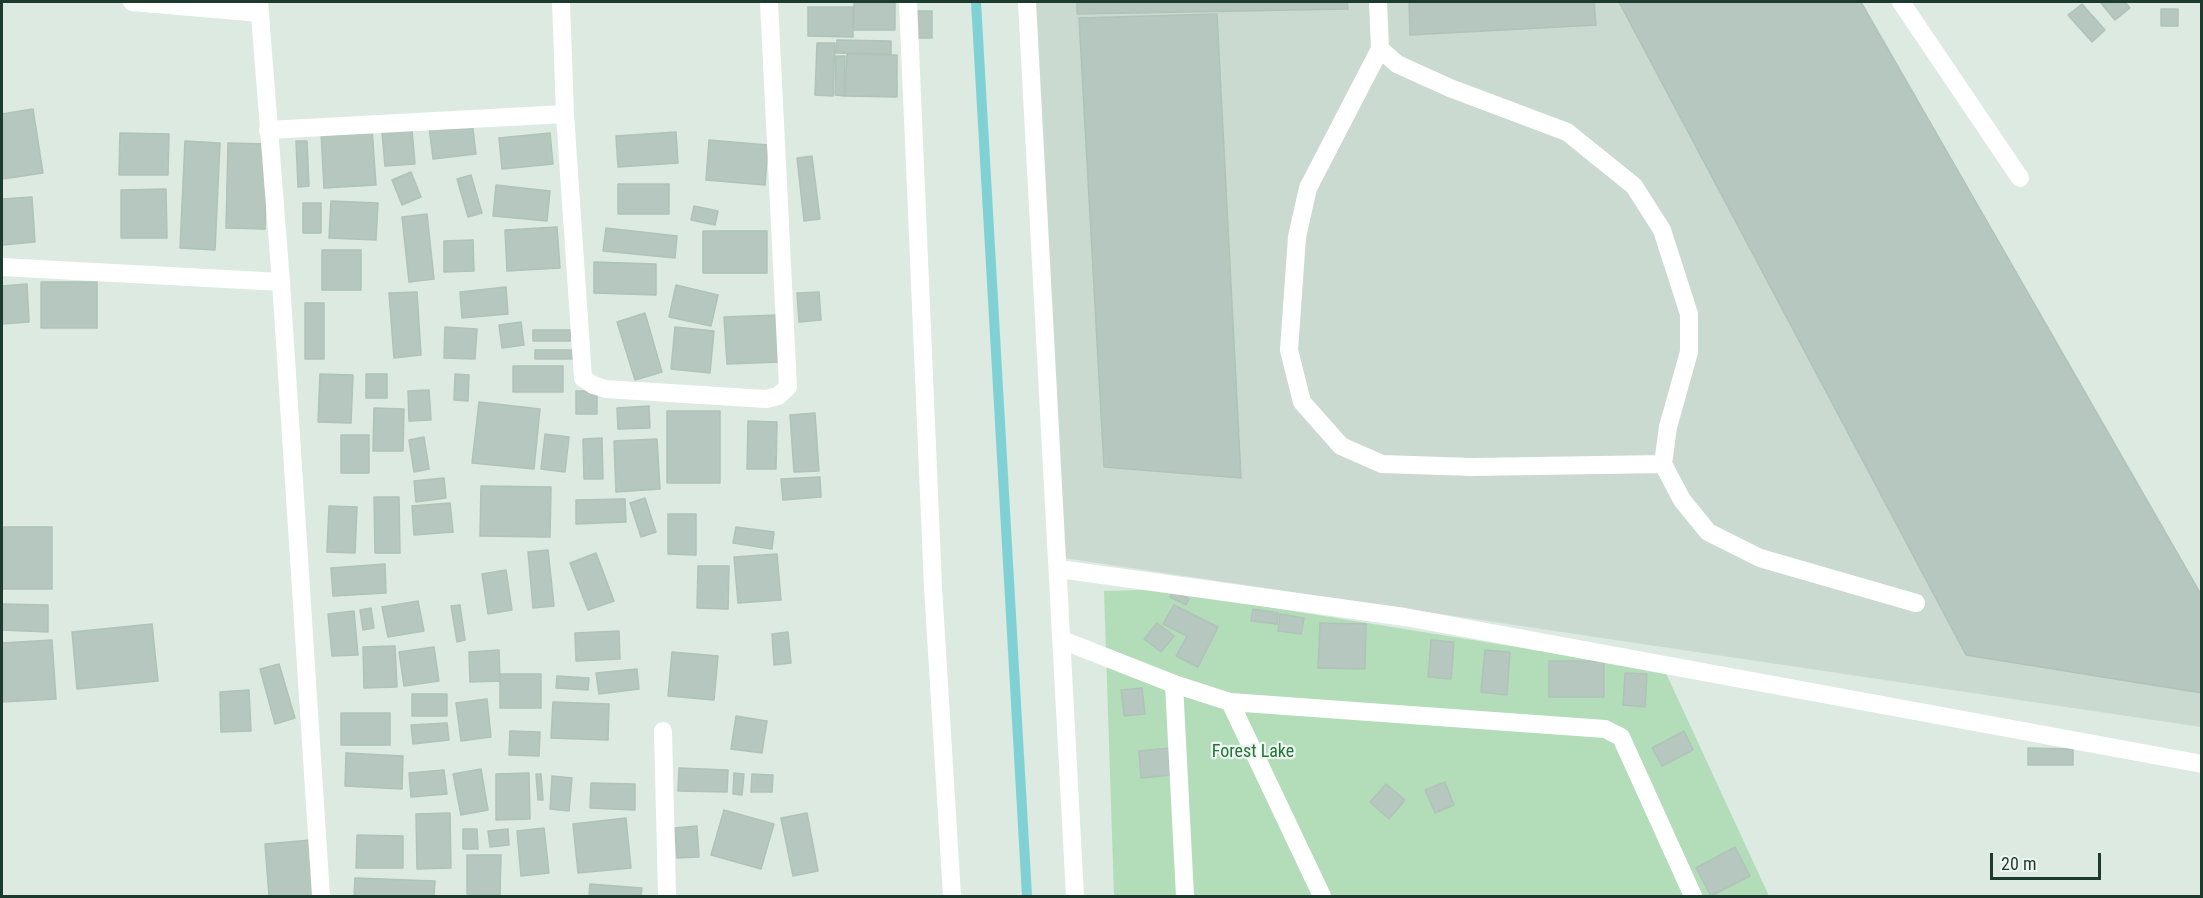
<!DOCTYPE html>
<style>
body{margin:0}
#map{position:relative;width:2203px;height:898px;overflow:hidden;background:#dceae2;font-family:"Roboto Condensed",sans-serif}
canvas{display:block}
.frame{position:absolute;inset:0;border:3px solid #1d3a2f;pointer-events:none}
.scale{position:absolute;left:1990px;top:853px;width:111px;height:27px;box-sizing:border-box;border:3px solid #1d3a2f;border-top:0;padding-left:8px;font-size:18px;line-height:21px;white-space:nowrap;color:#1d3a2f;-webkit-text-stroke:4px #edf6f0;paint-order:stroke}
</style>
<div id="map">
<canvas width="2203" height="898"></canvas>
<div class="frame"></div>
<div class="scale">20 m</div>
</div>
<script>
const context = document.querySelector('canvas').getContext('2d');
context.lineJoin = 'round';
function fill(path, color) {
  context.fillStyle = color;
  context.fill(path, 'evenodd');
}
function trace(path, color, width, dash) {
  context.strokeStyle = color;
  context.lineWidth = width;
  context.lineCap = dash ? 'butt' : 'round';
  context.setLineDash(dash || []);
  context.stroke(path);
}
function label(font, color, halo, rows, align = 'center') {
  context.font = font + ' "Roboto Condensed",sans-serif';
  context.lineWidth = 4.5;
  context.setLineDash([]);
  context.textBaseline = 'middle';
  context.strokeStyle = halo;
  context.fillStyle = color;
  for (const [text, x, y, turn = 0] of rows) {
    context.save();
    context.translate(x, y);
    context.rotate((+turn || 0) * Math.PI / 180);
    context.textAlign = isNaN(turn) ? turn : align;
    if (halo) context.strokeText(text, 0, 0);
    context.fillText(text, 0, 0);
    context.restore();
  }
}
const built = new Path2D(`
 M1024,2H1831L2201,696V727L1057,557Z`);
const green = new Path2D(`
 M1175,589L1212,598L1665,671L1769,896H1114L1104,591Z`);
const stream = new Path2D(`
 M976,2L1027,896`);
const building = new Path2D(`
 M854,2H895V30H854Z
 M1077,2H1347L1348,9L1077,14Z
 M1409,2H1594L1596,25L1410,35Z
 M1619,2H1861L2202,596V693L1966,655Z
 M2100,2H2125L2130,8L2115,20Z
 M2082,4L2105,30L2092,42L2068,15Z
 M808,7H853V37L808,36Z
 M2161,9H2178V26H2161Z
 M911,11H932V38H911Z
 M1217,14L1241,478L1104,467L1079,18Z
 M837,40L891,41V54L836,53Z
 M817,43H835L833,96L815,95Z
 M847,54L897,55V97L845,96Z
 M836,56H845L844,96L835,95Z
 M33,109L43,173L2,179V114Z
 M471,113L476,154L433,159L428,118Z
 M372,128L376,185L324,188L321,132Z
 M412,130L415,164L385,166L382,132Z
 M676,132L678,163L618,167L616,136Z
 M120,133L169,134L168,175H119Z
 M550,133L553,164L502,169L499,138Z
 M709,140L768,145L765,185L706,180Z
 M185,141L220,143L215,250L180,248Z
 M296,141H307L309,186L298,187Z
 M228,143L267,144L265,229L226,228Z
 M812,156L820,219L804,221L797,158Z
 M411,172L421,197L402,205L392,180Z
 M471,175L482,213L468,217L457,179Z
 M618,184H669V214H618Z
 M496,185L550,191L547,221L493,216Z
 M166,189L167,238H121V190Z
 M32,197L35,242L2,245V199Z
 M331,201L378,203L376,240L329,238Z
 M303,203H321V233H303Z
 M694,206L718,211L715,225L691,220Z
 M427,214L434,279L409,282L402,217Z
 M557,227L560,268L507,271L505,230Z
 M606,228L677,236L675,258L603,251Z
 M703,231H767V273H703Z
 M473,240L474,271L444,272V241Z
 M322,250H361V290H322Z
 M594,262L656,264V295L594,293Z
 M41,282H97V328H41Z
 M27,284L29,322L2,324V286Z
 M676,285L718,295L711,326L669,317Z
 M506,287L508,314L462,318L460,292Z
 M417,292L421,355L394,358L389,293Z
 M819,292L821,320L799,322L797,293Z
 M305,303H324V359H305Z
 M645,313L662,372L635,380L617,322Z
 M777,315L780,362L727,364L724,317Z
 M521,322L524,345L502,348L499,325Z
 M445,327L477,329L475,359L444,358Z
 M675,327L714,331L710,373L671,369Z
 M533,330H570V341H533Z
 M535,350H576V359H535Z
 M513,366H563V392H513Z
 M320,374L353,375L351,423L318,422Z
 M366,374H387V398H366Z
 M455,374L469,375L468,401L454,400Z
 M429,390L431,420L409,421L408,391Z
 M576,391H597V414H576Z
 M479,402L540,409L534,469L472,463Z
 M649,406L650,428L618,429L617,408Z
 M374,408L404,409L403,451H373Z
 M667,411H720V483H667Z
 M815,413L819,471L794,472L790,415Z
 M748,421L777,422L776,469H747Z
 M545,434L569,437L565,472L541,469Z
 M341,435H369V473H341Z
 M424,437L429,469L414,472L409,440Z
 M602,438L603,479H584L583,439Z
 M657,439L660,489L616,492L614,441Z
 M820,477L821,497L783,500L781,479Z
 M444,478L446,498L416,502L414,481Z
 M481,486L551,487L550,537L480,536Z
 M374,497H399L400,553H375Z
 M645,498L656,532L641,537L630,503Z
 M625,499L626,522L576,524V500Z
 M450,503L453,532L414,535L412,506Z
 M329,506L357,507L355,553L327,552Z
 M668,514H696V555L668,554Z
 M2,527H52V589H2Z
 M736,527L774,532L772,549L733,543Z
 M548,550L554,606L533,608L528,552Z
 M596,553L614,601L588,610L570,563Z
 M777,554L781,600L738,603L734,557Z
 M385,564L386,593L333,596L331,568Z
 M698,566H729L728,609L697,608Z
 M506,570L512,610L488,614L482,574Z
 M1173,590L1189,599L1186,605L1170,597Z
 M418,601L424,631L388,637L382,607Z
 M2,604L48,605V632L2,630Z
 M460,605L465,640L457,642L451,606Z
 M1174,605L1218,627L1198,667L1176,656L1187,636L1163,624Z
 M371,608L374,628L363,630L360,610Z
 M1253,609L1278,613L1277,624L1251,621Z
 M354,611L358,655L332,656L328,614Z
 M1280,614L1304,618L1301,634L1278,631Z
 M1157,623L1174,636L1161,652L1144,639Z
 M1320,623L1366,624L1365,669L1318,668Z
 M152,624L158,681L77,689L72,632Z
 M619,631L620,659L576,661L575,633Z
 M788,632L791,663L774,665L772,634Z
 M52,640L56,699L2,702V643Z
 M1431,640L1454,642L1451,679L1428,677Z
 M395,646L397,687L364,688L363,647Z
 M434,647L439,681L404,686L399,652Z
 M499,650L500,681L470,682L469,652Z
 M1485,650L1510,652L1507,695L1481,692Z
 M672,652L718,656L714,700L668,696Z
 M1549,661H1604V697H1549Z
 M279,664L295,718L275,724L260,669Z
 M637,669L639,689L599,694L596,673Z
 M1625,673L1647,674L1645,707L1623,705Z
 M500,674H541V708H500Z
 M557,676L589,678L588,690L556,688Z
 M1142,688L1145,714L1124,716L1121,690Z
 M249,690L251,731L221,732L220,692Z
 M412,694H447V716H412Z
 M487,699L491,737L461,741L456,703Z
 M553,702L609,704L608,740L551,738Z
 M341,713H390V745H341Z
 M736,716L767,721L762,753L731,749Z
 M447,723L449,740L413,744L411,725Z
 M510,731L540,732L539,756L509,755Z
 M1684,731L1693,750L1662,766L1652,748Z
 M1170,748L1172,775L1141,778L1139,751Z
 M2028,748L2073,749V765H2028Z
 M346,753L403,756L402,789L345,786Z
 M679,768L728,770L727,792L678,791Z
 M481,769L488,810L461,815L453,774Z
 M444,770L447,794L411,797L409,773Z
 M529,773L530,819L496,820V774Z
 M734,773L744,774L742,795L733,794Z
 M536,774H541L543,800H538Z
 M752,774L773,775L772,792H751Z
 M552,776L572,778L569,811L550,809Z
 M1445,782L1454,805L1435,813L1425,790Z
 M591,783L635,784V810L590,808Z
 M1386,784L1405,800L1389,819L1370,802Z
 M724,810L774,824L761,869L711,855Z
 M450,813L451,868L417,869L416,814Z
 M807,813L818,871L793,876L781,818Z
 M626,818L631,868L578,873L573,824Z
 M697,826L699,857L677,858L675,828Z
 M544,828L549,873L521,876L517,831Z
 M463,829H477L478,849H463Z
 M508,829L509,845L490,847L488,831Z
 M357,835L403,836V868H356Z
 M322,839L327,896H269L265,844Z
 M1735,847L1750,876L1711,896L1696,868Z
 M467,855H501L500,895L467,894Z
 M355,878L435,881L434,896H354Z
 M590,884L642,888L641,896H589Z`);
const minor = new Path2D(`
 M132,2L260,13
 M259,2L281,282L321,896
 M561,2L565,114L583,378L593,385L606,389L766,399L778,396L788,387L769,2
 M908,2L933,587L952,896
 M1027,2L1075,896
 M1378,2L1380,49L1397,64L1450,88L1567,132L1634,186L1662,230L1689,314V352L1668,427L1663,464L1682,500L1708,532L1760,558L1916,603
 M1901,2L2020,178
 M1380,49L1308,188L1297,237L1289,350L1302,402L1341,446L1382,464L1472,467L1663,464
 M268,130L565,114
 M2,267L281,282
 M1059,569L1405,617L2202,764
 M1062,640L1174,684L1230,702L1605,729L1621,737L1693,896
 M1174,684L1185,896
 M1230,702L1322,896
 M663,731L667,896`);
const parkNames = [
 ["Forest Lake",1253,752]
];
fill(built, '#cadad1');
fill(green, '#b3ddb9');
trace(stream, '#7fd1d4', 10);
fill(building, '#b5c7be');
trace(building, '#afc3b8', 1.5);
trace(minor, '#fff', 18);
label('18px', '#25733a', '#edf6f0', parkNames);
</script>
